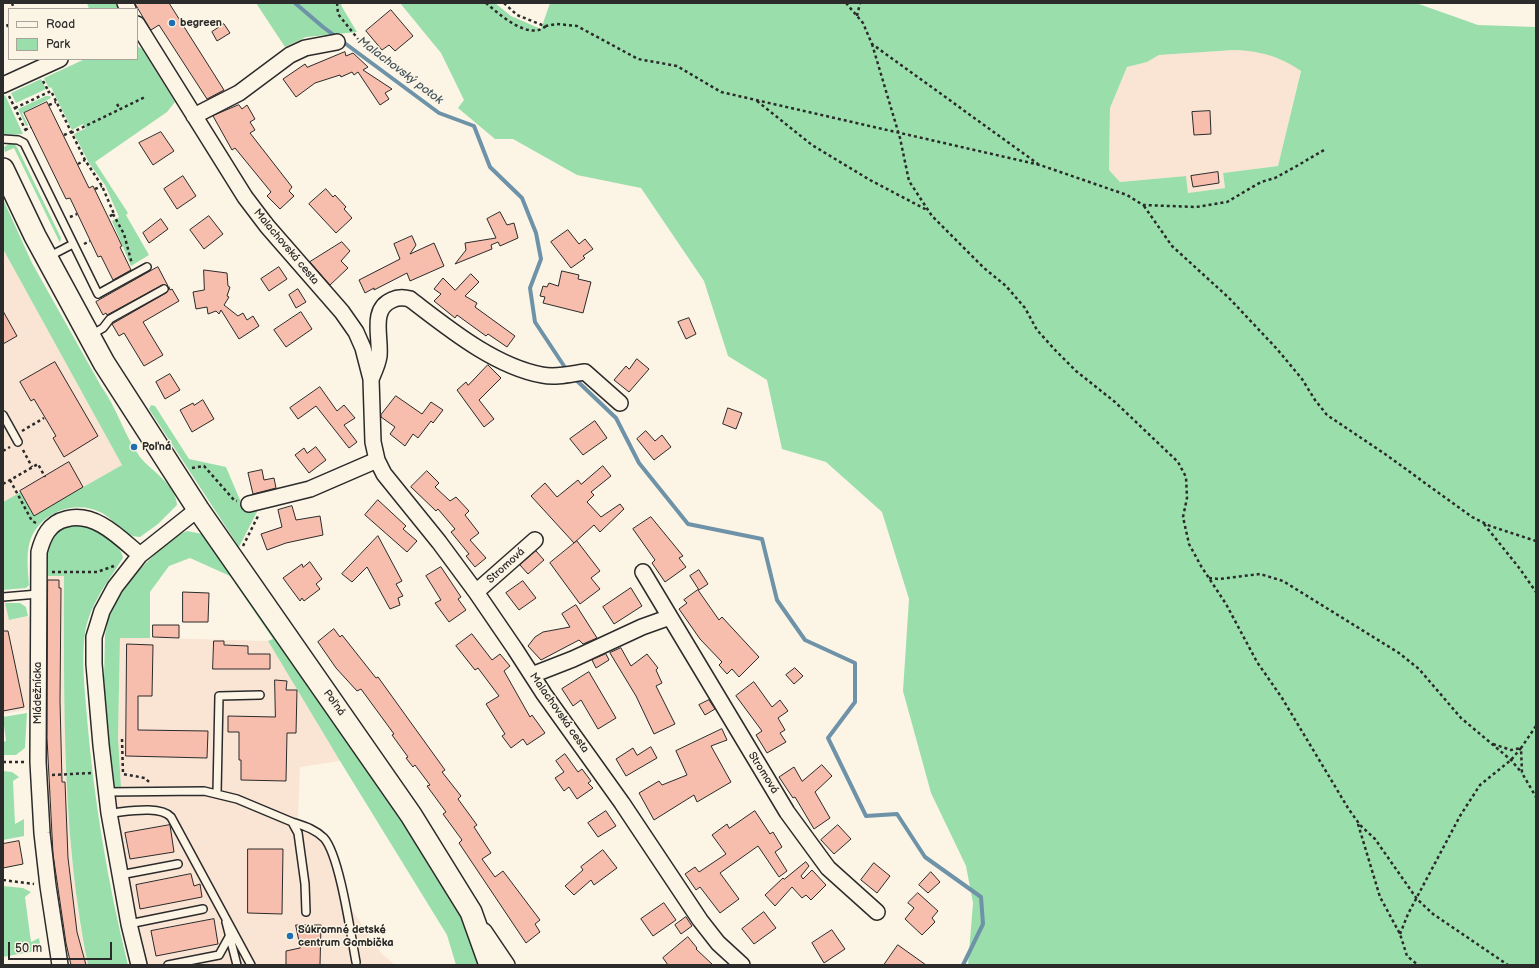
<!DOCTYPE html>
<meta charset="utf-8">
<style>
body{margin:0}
#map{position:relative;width:1539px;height:968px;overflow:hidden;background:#fcf5e5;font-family:"Balsamiq Sans",sans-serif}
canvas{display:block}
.frame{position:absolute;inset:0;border:4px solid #2b2b2b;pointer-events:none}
.legend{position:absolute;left:8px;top:8px;width:130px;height:52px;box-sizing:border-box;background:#fcf5e5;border:1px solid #a8a49b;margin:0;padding:5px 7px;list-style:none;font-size:12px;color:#2b2b2b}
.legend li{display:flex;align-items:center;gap:8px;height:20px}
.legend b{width:20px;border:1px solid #a8a49b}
.scale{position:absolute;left:8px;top:942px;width:104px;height:18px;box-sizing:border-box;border:2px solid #2b2b2b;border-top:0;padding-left:5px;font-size:12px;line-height:14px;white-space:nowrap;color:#2b2b2b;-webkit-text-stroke:3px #fcf5e5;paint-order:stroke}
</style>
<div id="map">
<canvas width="1539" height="968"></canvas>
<div class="frame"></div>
<ul class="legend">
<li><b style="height:5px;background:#fcf5e5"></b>Road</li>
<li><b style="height:11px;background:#9adfab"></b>Park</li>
</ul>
<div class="scale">50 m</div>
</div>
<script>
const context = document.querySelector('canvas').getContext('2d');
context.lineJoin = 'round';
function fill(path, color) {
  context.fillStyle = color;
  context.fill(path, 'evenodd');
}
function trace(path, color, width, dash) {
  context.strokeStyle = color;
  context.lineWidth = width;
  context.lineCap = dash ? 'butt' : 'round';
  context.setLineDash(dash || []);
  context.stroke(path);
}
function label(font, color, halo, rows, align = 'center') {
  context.font = font + ' "Balsamiq Sans",sans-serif';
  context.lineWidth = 3;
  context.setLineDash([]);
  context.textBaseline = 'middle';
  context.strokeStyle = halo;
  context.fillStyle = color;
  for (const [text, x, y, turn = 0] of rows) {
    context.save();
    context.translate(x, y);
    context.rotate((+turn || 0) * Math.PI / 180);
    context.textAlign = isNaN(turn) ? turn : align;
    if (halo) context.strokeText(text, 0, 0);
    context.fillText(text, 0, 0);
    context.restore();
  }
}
const built = new Path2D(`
 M1234,50L1257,51L1286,61L1301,70L1278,166L1223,173L1225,188L1188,193L1186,176L1120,182L1109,170L1110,108L1127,67L1147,62L1159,55Z
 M3,249L122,465L34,515L21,492L3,502Z
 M45,576H64V686L71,851L80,926L88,965H67L50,854L42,707L3,714V590L9,620L44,614Z
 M120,637L268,641L340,761L300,767L298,818L312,824L326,834L336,853L350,907L381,953L395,965H147L134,910L113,787L121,786L118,738Z`);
const green = new Path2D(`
 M87,3H116L118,9H89Z
 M256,3H341L342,7L357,32L306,37L285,47Z
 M400,3H495L511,16L541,29L550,3H1416L1478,25L1536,27V965H968L973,903L966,866L931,793L903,691L909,599L882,512L826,462L782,449L767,380L728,356L704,281L641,188L577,175L513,139H495L458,108L464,100L441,53ZM1234,50C1260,51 1279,56 1301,71L1278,166L1223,173L1225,188L1188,193L1186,176L1120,182L1109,170L1110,108L1127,67L1147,62L1159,55Z
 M137,46L142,49L175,102L167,112L95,162L128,213L126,215L149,255L131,266L112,221L119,217L105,185L89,163L74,134L86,128L83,124L72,130L51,87L49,88L44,78L85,59H137Z
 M41,79L46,89L16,103L11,93Z
 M5,95L23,134L3,135V97Z
 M46,96H50L51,98L22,113L28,125L26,126L18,109Z
 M10,143H13L17,147L61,238L60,243L14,148L5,152L4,147Z
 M3,199L32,263L101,386C117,408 124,435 140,457C151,471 176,484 177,505L158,524L140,537C124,537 115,520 102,513C78,500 46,510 33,534C25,548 28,569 29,585L26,588L3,590V502L21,492L34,515L122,465L3,249Z
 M151,405L155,406L189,459L226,467L243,507L259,508L239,547L149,409Z
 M76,524C91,527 121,541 123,558C108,581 89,606 85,633C81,661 85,690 87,718C94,801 108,884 128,965H88C62,838 64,706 64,576H45L47,546L58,529Z
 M187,531L202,534L208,541L390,799L463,918L480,965H456L447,935L340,761L268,641L273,639L230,576L190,558L169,566L150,592V638H120L118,738L121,787H113L104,679L105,636L108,619L117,600L135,574L170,539Z
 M5,603H20L26,607L28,616L9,620Z
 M27,713L25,748L16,755H3V742L6,741L3,717Z
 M3,771L12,772L19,777L13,781L15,824L24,819V836L3,840Z
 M3,886L23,888L31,892L25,897L31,942L39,938L41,950L3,957Z`);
const stream = new Path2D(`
 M295,3L323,27L439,113L474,126L490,167L522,198L536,233L541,259L530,288L535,322L568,372
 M574,378L616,418L639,463L688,524L762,539L777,600L805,640L855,663V702L828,738L866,816L897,814L925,857L981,897L983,924L963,965`);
const building = new Path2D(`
 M135,3H169L224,90L207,99L159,25L151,30Z
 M391,10L413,36L395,51L389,45L382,50L366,31Z
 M224,24L230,33L217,41L212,32Z
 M345,52L346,56L353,53L368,67L363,70L392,89L385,93L389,99L380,105L358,72L354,75L352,72L341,77L340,75L315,83L296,97L283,79L305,64L307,67Z
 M47,102L89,188L93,186L122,246L120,247L131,270L113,280L101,256L98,257L70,198L66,199L24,113Z
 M239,105L242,109L247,105L255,119L250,122L255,130L250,133L292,187L289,191L294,196L280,209L267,196L271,192L235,148L232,150L213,116Z
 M1210,111L1211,134L1194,135L1192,112Z
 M161,132L174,151L153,165L139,143Z
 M1218,172L1219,183L1193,187L1191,176Z
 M183,176L196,196L177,209L164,189Z
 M326,189L333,197L335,195L346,207L344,209L352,218L336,233L309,204Z
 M500,212L507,225L514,223L518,238L500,246L498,242L491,245L492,249L455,264L466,250L465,243L496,238L487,219Z
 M209,216L223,234L204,249L190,230Z
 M161,219L168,229L149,243L143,233Z
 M568,230L579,244L585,239L593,249L583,256L585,258L571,268L551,242Z
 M412,236L416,245L410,254L434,243L444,266L410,281L407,273L374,290V288L365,293L359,280L400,259L394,244Z
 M342,242L350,251L341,261L348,268L330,285L310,262Z
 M158,267L168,286L162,285L107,315L106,313L103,315L96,302Z
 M279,267L287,279L269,291L261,279Z
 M204,270L227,273L228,286L230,287L227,296L229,297L224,305L238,316L243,313L247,320L253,316L259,326L239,339L221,310L219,314L216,311L208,314L207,307L196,309L193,292L204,290Z
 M562,271L579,275L578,279L591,282L583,313L543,303L545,297L540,296L543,286L547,287L549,283L558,286Z
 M471,274L479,282L465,296L477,303L475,307L515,336L507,347L488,334L486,336L457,315L455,318L434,301L441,294L434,289L443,278L455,290Z
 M169,287L170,290L172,289L179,301L143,322L163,355L144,366L124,333L119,336L112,324L166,293Z
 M298,289L306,302L296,308L289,295Z
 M3,311L17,336L3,344Z
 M301,312L312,329L286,347L274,330Z
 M689,318L696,334L686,339L678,322Z
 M637,359L649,369L629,392L614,380L626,366L629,369Z
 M55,362L98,436L64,457L53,438L56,436L34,399L31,401L20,382Z
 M488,365L501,378L479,400L494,419L484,427L457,390L466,382L468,385Z
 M170,374L180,390L165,399L156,382Z
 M320,387L337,411L344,405L355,418L344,425L357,442L349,448L316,406L298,419L290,408Z
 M396,396L422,414L431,402L443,410L433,423L431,421L418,438L413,434L405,446L390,434L395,427L381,417V415Z
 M203,400L214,419L192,432L180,410L193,403L194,405Z
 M728,408L742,413L736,429L723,424Z
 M595,421L607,438L583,455L570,439Z
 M646,431L655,441L662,435L671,447L654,460L637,439Z
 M316,447L326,460L309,473L295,455L304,448L307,453Z
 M69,462L83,487L34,516L20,491Z
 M603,466L611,476L591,492L594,495L587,502L601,517L620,504L624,509L600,532L594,525L574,543L531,496L545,483L557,497L578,480L581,484Z
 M262,470L264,480L274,478L276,488L253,494L248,473Z
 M427,471L439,483L435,487L450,501L456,497L469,511L465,515L479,533L470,540L486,558L475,567L466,556L469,554L451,532L455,529L438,509L436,511L411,487Z
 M378,500L406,526L403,529L417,541L407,552L365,515Z
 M292,506L296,520L320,516L323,535L286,543L267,550L261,534L282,527L278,510Z
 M651,517L683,556L679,558L686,567L665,582L652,563L655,560L633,529Z
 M378,536L402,581L396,584L403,596L398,598L400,605L390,609L367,567L352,582L342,574Z
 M577,541L600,571L591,578L600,589L580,604L550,563Z
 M536,551L544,560L528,574L520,565Z
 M310,562L322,579L316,584L320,589L304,601L302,598L300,601L283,578L302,564L303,567Z
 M441,567L461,597L458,599L466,610L449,622L435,603L441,600L426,576Z
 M699,570L708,584L699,590L690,576Z
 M48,580H59V588H61L60,701L62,782H65L68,858L77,932L86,965H71L66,943L53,854L47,738Z
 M523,581L536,598L519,610L506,593Z
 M631,588L642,606L614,624L603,607Z
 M698,590L719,620L722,617L759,657L739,677L732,669L727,674L719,665L722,662L700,639L679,609L687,603L684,600Z
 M183,592L209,593L208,622H183Z
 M576,605L597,638L583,644L579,640L541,660L528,646L535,637L543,632L570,627L562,614Z
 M153,625H179V638L153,637Z
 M334,629L340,637L342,635L376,678L378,677L445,770L442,772L461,796L458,799L477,825L474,827L491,853L482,859L495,877L503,871L540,920L535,924L540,932L526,943L459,843L462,840L443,814L446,812L427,786L430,785L415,765L413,767L406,758L408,757L392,735L394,734L361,689L357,691L336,668L318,642Z
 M3,631H8L24,707L3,711Z
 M472,634L492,660L500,654L510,666L504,671L530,717L532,715L545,733L527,745L523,739L511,748L502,736L505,734L486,704L499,696L478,668L475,670L456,646Z
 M214,641H224V645L248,646V654H270V669H213Z
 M127,644L153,645L152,696H138V730L208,731L207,758L126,756Z
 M621,648L631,666L647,654L658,668L656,670L662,683L656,686L675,724L654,734L636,696L610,653Z
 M606,654L609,660L596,668L592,660Z
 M795,668L803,676L794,684L786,675Z
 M589,672L616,718L598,729L581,700L573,706L562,689Z
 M275,680L287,681L286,690H297L296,733H287L286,781L241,780V760H239V732H228V716L275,717Z
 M754,682L772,707L780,700L788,711L778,718L785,730L780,733L786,742L767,753L756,735L762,731L736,696Z
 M709,700L715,709L705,715L699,705Z
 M722,729L727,740L711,746L731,782L697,802L694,795L654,820L639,793L659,781L662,785L687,775L676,751Z
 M651,747L657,758L626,776L616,759L633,748L637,755Z
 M565,754L578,772L582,769L591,781L588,783L593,788L577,799L569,787L564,791L555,778L564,772L556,761Z
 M822,765L832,776L815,792L830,818L814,829L795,797L793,798L779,777L794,767L802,781Z
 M606,811L616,826L598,837L588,823Z
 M755,811L770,834L773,832L782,847L775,852L787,871L779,877L758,846L720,873L739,899L720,913L700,887L696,890L685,874L695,867L699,872L726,854L712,835L727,824L729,828Z
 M170,825L174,852L130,859L125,833Z
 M838,825L851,839L834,854L821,840Z
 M19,841L23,864L3,868V844Z
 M248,849H283L282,914L248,913Z
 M603,850L617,868L594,885L591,880L574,895L565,886L583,870L581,867Z
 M806,862L809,866L801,876L803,879L812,870L826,885L811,900L806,895L802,898L792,887L775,906L765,895L783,878L784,879Z
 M874,863L890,876L877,893L861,880Z
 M931,872L940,882L928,893L919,885Z
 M191,874L194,886L200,884L202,897L140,909L136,885Z
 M918,893L938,911L932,918L935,922L922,935L905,919L914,908L908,903Z
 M664,903L676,920L653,936L641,919Z
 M764,912L776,928L754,944L742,929Z
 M686,917L692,926L681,934L675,925Z
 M214,919L218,944L156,956L151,931Z
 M296,925H321L320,965H286V951L300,948Z
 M832,930L845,949L824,963L812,943Z
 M688,937L697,948L696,949L713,965H668L663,958Z
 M898,945L926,965H884Z`);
const path = new Path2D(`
 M12,3L14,9
 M337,3L338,14L358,39
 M486,3C500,15 529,41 546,26
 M504,3L517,15L542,25L546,26L557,24L577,26L638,59L677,66L721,92L1040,165L1127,195L1143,205L1196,207L1227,202L1261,182L1275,178L1295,167L1324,150
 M846,3L863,23L872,44L1038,164
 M857,16L860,3
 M8,27L7,24L9,23
 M872,44L900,138L909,181L932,216L984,268L1006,286L1025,308L1037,330L1056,351L1076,371L1115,402L1178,462L1186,477L1187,498L1183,517L1189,544L1201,566L1226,604L1257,662L1282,698L1348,808L1360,825L1375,839L1417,899L1433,914L1508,965
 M43,81L49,92
 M9,96L27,133
 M757,101L812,145L870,180L927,210
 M117,104L120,109
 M49,105L56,102
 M15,108L51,91L85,160L102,186L114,214L108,217
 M25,130L31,127
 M71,133L145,97
 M64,135L71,132
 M78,164L85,160
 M95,189L102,186
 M1144,206L1172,246L1229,298L1277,349L1302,379L1315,400L1327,415L1385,454L1472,517L1490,526L1536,541
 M113,214L124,234L132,264
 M70,217L77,214
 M84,244L90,241
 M22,431L44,418
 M23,450L32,467
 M3,451L10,447
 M192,468L204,466L234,500L237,501
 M10,480L32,521L36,523
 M3,484L38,464L45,477
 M1484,524L1520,569L1536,592
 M243,546L258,516
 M52,572H97L114,566
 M1209,578L1219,579L1260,574L1283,581L1399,653L1419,669L1461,718L1511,760L1522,773
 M1536,726L1521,748L1522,773L1536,797
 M122,739L123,774L145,778L149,782
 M1493,744L1511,750L1521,748
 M3,762H24
 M52,775L91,773
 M1358,824L1380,897L1400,934L1407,956L1418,965
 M3,880L34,884
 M1400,934L1408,914L1460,816L1480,785L1511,760L1521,748`);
const lane = new Path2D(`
 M3,139L18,140L24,143L98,294L147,267
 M48,257L73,244
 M91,335L103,328L110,319L164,289
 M3,415L18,442
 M3,597L38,594
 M106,792L204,791L237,799L292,822L298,833L305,884L306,912
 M217,793L219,696L260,695
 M109,813C125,812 160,805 171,817L251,965
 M292,822C304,826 315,829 324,838C340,856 351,936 356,962
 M120,875L178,864
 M226,922L237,965
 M129,924L203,909
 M168,965L219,955L229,937`);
const street = new Path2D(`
 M125,3L128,9
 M137,24L245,197L267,226L342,312L356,332L363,348L371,379L373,442L377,460L384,474L439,542L476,592L515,649L544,694L622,803L700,920L718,943L742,965
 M3,85L60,59
 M194,116L239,93L290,55L305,48L337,42
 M371,379C374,372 378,364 379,356C381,337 370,309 392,300C398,297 403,297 410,299C448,328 494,366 542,375C556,378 571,374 585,372L620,403
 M249,504L310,489L377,460
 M643,572L787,812L828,868L877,912
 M476,592L535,540
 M532,675L573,659L642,627L670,617
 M484,931L507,965
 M60,965L48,886L42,833L38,762L39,552C43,537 49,523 66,519C95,511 120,538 140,555
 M139,965L129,924L109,813L101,745L94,664V637L102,611L115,587L140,555L198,509`);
const secondary = new Path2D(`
 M3,169L35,236L104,363L198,509L411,815L471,912L490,965`);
const markers = [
 [172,23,4,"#1f6fb2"],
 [134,447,4,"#1f6fb2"],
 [290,936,4,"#1f6fb2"]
];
const poiNames = [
 ["begreen",180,23],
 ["Poľná",142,447],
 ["Súkromné detské",298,930],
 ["centrum Gombička",298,943]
];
const streetNames = [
 ["Malachovská cesta",286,247,50],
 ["Stromová",506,566,-42],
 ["Mládežnícka",38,693,-90],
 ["Poľná",334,703,54],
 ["Malachovská cesta",559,713,55],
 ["Stromová",763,773,58]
];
const waterNames = [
 ["Malachovský potok",400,71,37]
];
fill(built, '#fae4d4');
fill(green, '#9adfab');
trace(stream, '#6e93a8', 4);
fill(building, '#f7bead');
trace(building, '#2b2b2b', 1);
trace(lane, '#2b2b2b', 10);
trace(street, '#2b2b2b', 18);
trace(secondary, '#2b2b2b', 24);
trace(path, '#2b2b2b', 2.5, [3, 3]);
trace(lane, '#fcf5e5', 7);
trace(street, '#fcf5e5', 15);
trace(secondary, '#fcf5e5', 21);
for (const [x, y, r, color] of markers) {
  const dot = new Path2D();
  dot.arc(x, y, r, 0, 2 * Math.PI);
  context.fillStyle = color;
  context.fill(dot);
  trace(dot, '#fcf5e5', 1.5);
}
label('bold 11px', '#2b2b2b', '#fcf5e5', poiNames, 'left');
label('11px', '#2b2b2b', '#fcf5e5', streetNames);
label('italic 12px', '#47565f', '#fcf5e5', waterNames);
</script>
